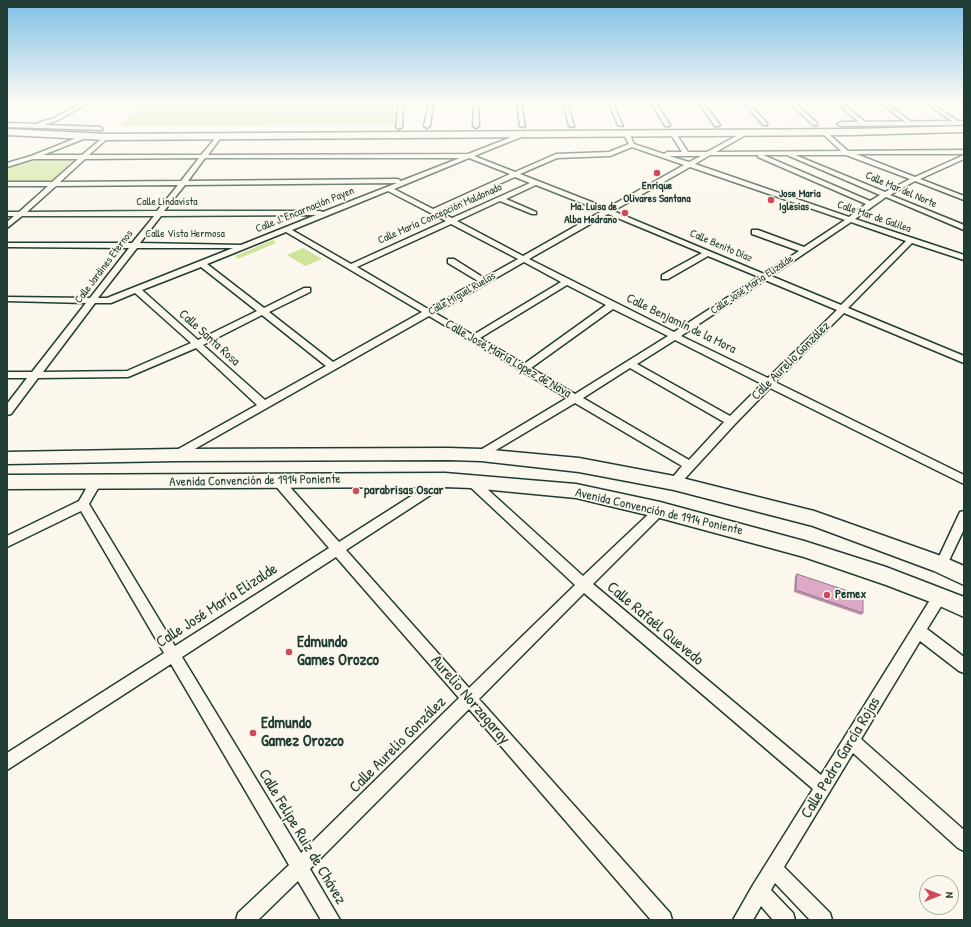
<!DOCTYPE html>
<meta charset="utf-8">
<style>
body{margin:0}
#map{position:relative;width:971px;height:927px;overflow:hidden;background:#fbf7ec;font-family:"Patrick Hand",sans-serif}
canvas{display:block}
.frame{position:absolute;inset:0;border:8px solid #1f3d34;pointer-events:none}
.north{position:absolute;left:919px;top:875px;width:40px;height:40px;box-sizing:border-box;background:#fbf7ec;border:1px solid #a3ada2;border-radius:50%;rotate:90deg;font-size:11px;font-weight:700;line-height:16px;text-align:center;color:#1f3d34}
.north::after{content:'';display:block;margin:auto;width:14px;height:18px;background:#d1495b;clip-path:polygon(50% 0,100% 100%,50% 72%,0 100%)}
</style>
<div id="map">
<canvas width="971" height="927"></canvas>
<div class="frame"></div>
<div class="north">N</div>
</div>
<script>
const context = document.querySelector('canvas').getContext('2d');
context.lineJoin = 'round';
function fill(path, color) {
  context.fillStyle = color;
  context.fill(path, 'evenodd');
}
function trace(path, color, width, dash) {
  context.strokeStyle = color;
  context.lineWidth = width;
  context.lineCap = dash ? 'butt' : 'round';
  context.setLineDash(dash || []);
  context.stroke(path);
}
function label(font, color, halo, rows, align = 'center') {
  context.font = font + ' "Patrick Hand",sans-serif';
  context.lineWidth = 3.5;
  context.setLineDash([]);
  context.textBaseline = 'middle';
  context.strokeStyle = halo;
  context.fillStyle = color;
  for (const [text, x, y, turn = 0] of rows) {
    context.save();
    context.translate(x, y);
    context.rotate((+turn || 0) * Math.PI / 180);
    context.textAlign = isNaN(turn) ? turn : align;
    if (halo) context.strokeText(text, 0, 0);
    context.fillText(text, 0, 0);
    context.restore();
  }
}
const green = new Path2D(`
 M146,102H396L393,124L119,126Z
 M33,159H80L53,182H7V167Z
 M273,240L276,243L238,259L235,256Z
 M303,248L322,259L305,266L287,255Z`);
const minor = new Path2D(`
 M399,102H403L402,127L399,129L396,127Z
 M429,102H433L430,126L427,128L424,126Z
 M474,102H478L479,126L476,128L473,126Z
 M517,102H521L525,127L520,126Z
 M563,102H567L574,127L569,126Z
 M608,102H612L623,126L618,125Z
 M651,102H655L670,125L669,126H665Z
 M698,102H703L720,125L719,126H715Z
 M743,102H748L767,123V125H763Z
 M789,102H794L817,123V125H813Z
 M836,102H841L865,122V124H861Z
 M879,102H884L913,123L908,124Z
 M924,102H929L961,123L956,124Z
 M747,130L750,132L749,133L716,152L841,151L822,133L821,132L824,130L848,151L964,150V154H856L915,177L964,155V159L920,179L964,196V200L915,181L890,195L964,225V230L886,197L855,219L964,255V260L912,243L848,308L964,356V363L844,313L775,382L964,475V484L770,388L735,424L678,486L674,488L670,486L668,483L682,466L575,403L481,459L477,458L476,455L477,452L567,398L429,316L177,459L173,458L172,455L173,452L257,405L196,348L128,377L38,378L11,414L7,415V404L27,378H7V372H32L86,303L7,301V297L90,298L129,248L7,247V243H132L154,216H22L7,228V222L14,216H7V212H19L48,186H7V182H52L78,159H33L7,167V163L31,156L84,135L87,137L86,138L43,155H82L106,135L109,137L108,138L89,155H201L219,134L222,136L208,155L468,154L522,133H526V135L474,156L515,172L556,154L609,152L629,144L623,133L626,131L629,133L634,144L664,154L667,152H682L670,133L671,132H675L688,152H707ZM632,147L684,165L607,208L520,174L557,158L610,156ZM710,155H758V157L866,204L849,217L695,164ZM763,155H787L880,195L870,201ZM795,155H846L910,179L885,192ZM669,156H701L689,162ZM199,158L181,181L60,182L85,159ZM205,158H460L401,181L398,179L188,181ZM469,158L510,174L433,209L394,189ZM690,167L845,220L804,247L758,230H752V234L799,251L764,274L613,211ZM515,177L530,183L452,218L438,211ZM397,183L323,212L320,211H164L185,185ZM178,185L157,211L27,212L56,186ZM536,185L602,211L523,256L457,221L500,201L532,214H536V212L506,199ZM388,191L446,221L351,264L292,230ZM608,214L702,253L662,275V279H668L708,256L759,277L674,332L529,259ZM316,215L241,245L140,243L161,216ZM851,222L906,241L841,305L771,276ZM451,224L518,259L484,278L454,259H448V263L478,281L428,309L357,267ZM286,232L422,312L333,362L269,312L310,292V288H304L264,308L207,264ZM137,248H233L107,298H98ZM524,262L561,282L473,335L435,313ZM201,267L257,311L198,340L142,290ZM765,280L837,310L768,378L681,336ZM567,285L606,305L524,364L480,338ZM135,293L191,343L127,371L43,372L95,303H111ZM613,309L668,336L575,394L531,368ZM262,315L326,366L265,400L203,345ZM675,340L762,384L730,416L637,364ZM630,368L724,422L689,460L583,398Z
 M277,476L281,477L339,542L441,477L445,476L449,477L451,480L449,483L346,550L469,688L575,585L467,484L465,481L467,478L471,476L475,478L583,576L656,507L660,505L664,507L666,510L664,513L593,584L821,775L935,592L940,590L945,592L947,596L945,600L927,629L964,657V673L959,671L920,641L861,739L964,830V851L958,848L853,753L784,867L830,913L832,920H810L775,883L771,890L793,913L795,920H773L761,906L753,920H733L753,885L813,789L584,593L479,699L670,913L672,920H651L469,709L310,869L340,920H321L298,881L258,920H236L238,913L289,865L171,664L7,770V753L164,653L81,511L7,547V536L79,501L91,480L95,478L99,480L101,483L89,504L175,646L329,548L273,483L271,480L273,477ZM336,557L459,698L301,853L182,657Z
 M964,511V529L945,569L941,571L937,569L935,565L937,561L960,512Z`);
const tertiary = new Path2D(`
 M83,102H91L58,120L45,125L100,127L102,128V130L7,127V123L37,124L38,123L54,118Z`);
const secondary = new Path2D(`
 M964,121V125L841,126L837,124L841,122Z`);
const primary = new Path2D(`
 M964,126V132L851,135L106,140L7,135V129L106,134L851,129Z
 M449,448L481,449L579,458L674,476L814,511L941,556L964,566V585L934,571L813,526L674,490L579,472L481,461L449,460L177,461L7,464V452L177,449Z
 M445,473L576,484L660,502L804,541L886,567L964,597V617L933,603L886,585L804,557L660,518L576,498L471,488L445,487L7,489V475Z`);
const wall = new Path2D(`
 M797,574L863,613L861,615L794,592L795,576Z`);
const building = new Path2D(`
 M797,574L863,596V613L796,590Z`);
const markers = [
 [657,173,4,"#d1495b"],
 [771,200,4,"#d1495b"],
 [625,213,4,"#d1495b"],
 [356,491,4,"#d1495b"],
 [827,595,4,"#d1495b"],
 [289,652,4,"#d1495b"],
 [253,733,4,"#d1495b"]
];
const farPoinames = [
 ["Enrique",657,186],
 ["Olivares Santana",657,199],
 ["Jose Maria",779,194,"left"],
 ["Iglesias",779,207,"left"],
 ["Ma. Luisa de",617,207,"right"],
 ["Alba Medrano",617,220,"right"]
];
const farStreetnames = [
 ["Calle Mar del Norte",901,190,23],
 ["Calle Lindavista",167,202],
 ["Calle J. Encarnación Payen",305,210,-22],
 ["Calle María Concepción Maldonado",440,214,-24],
 ["Calle Mar de Galilea",874,217,19],
 ["Calle Vista Hermosa",185,234],
 ["Calle Benito Díaz",721,246,23],
 ["Calle Jardines Eternos",104,267,-53],
 ["Calle José María Elizalde",752,285,-34],
 ["Calle Miguel Ruelas",462,294,-30]
];
const streetNames = [
 ["Calle Benjamín de la Mora",681,324,26],
 ["Calle Santa Rosa",209,338,42],
 ["Calle José María López de Nava",508,359,30],
 ["Calle Aurelio González",791,361,-45],
 ["Avenida Convención de 1914 Poniente",255,481,-1],
 ["Avenida Convención de 1914 Poniente",659,512,13]
];
const poiNames = [
 ["parabrisas Oscar",364,491],
 ["Pemex",835,595]
];
const nearStreetnames = [
 ["Calle José María Elizalde",217,606,-33],
 ["Calle Rafaél Quevedo",655,624,40],
 ["Aurelio Norzagaray",470,700,49],
 ["Calle Aurelio González",398,745,-45],
 ["Calle Pedro García Rojas",841,758,-59],
 ["Calle Felipe Ruiz de Chávez",302,837,59]
];
const nearPoinames = [
 ["Edmundo",297,643],
 ["Games Orozco",297,661],
 ["Edmundo",261,724],
 ["Gamez Orozco",261,742]
];
fill(green, '#cee499');
trace(minor, '#1f3d34', 3);
trace(tertiary, '#1f3d34', 3);
trace(secondary, '#1f3d34', 3);
trace(primary, '#1f3d34', 3);
fill(minor, '#fbf7ec');
fill(tertiary, '#fbf7ec');
fill(secondary, '#fbf7ec');
fill(primary, '#fbf7ec');
fill(wall, '#bd91aa');
fill(building, '#dca9c6');
trace(building, '#9a768b', 1);
const sky = context.createLinearGradient(0, 0, 0, 232);
sky.addColorStop(0, '#7dbee3');
sky.addColorStop(0.44, '#fdfbf6');
sky.addColorStop(1, '#fdfbf600');
context.fillStyle = sky;
context.fillRect(0, 0, 971, 232);
for (const [x, y, r, color] of markers) {
  const dot = new Path2D();
  dot.arc(x, y, r, 0, 2 * Math.PI);
  context.fillStyle = color;
  context.fill(dot);
  trace(dot, '#fbf7ec', 1.5);
}
label('bold 11px', '#1f3d34', '#fbf7ec', farPoinames);
label('11px', '#1f3d34', '#fbf7ec', farStreetnames);
label('13px', '#1f3d34', '#fbf7ec', streetNames);
label('bold 13px', '#1f3d34', '#fbf7ec', poiNames, 'left');
label('16px', '#1f3d34', '#fbf7ec', nearStreetnames);
label('bold 16px', '#1f3d34', '#fbf7ec', nearPoinames, 'left');
</script>
